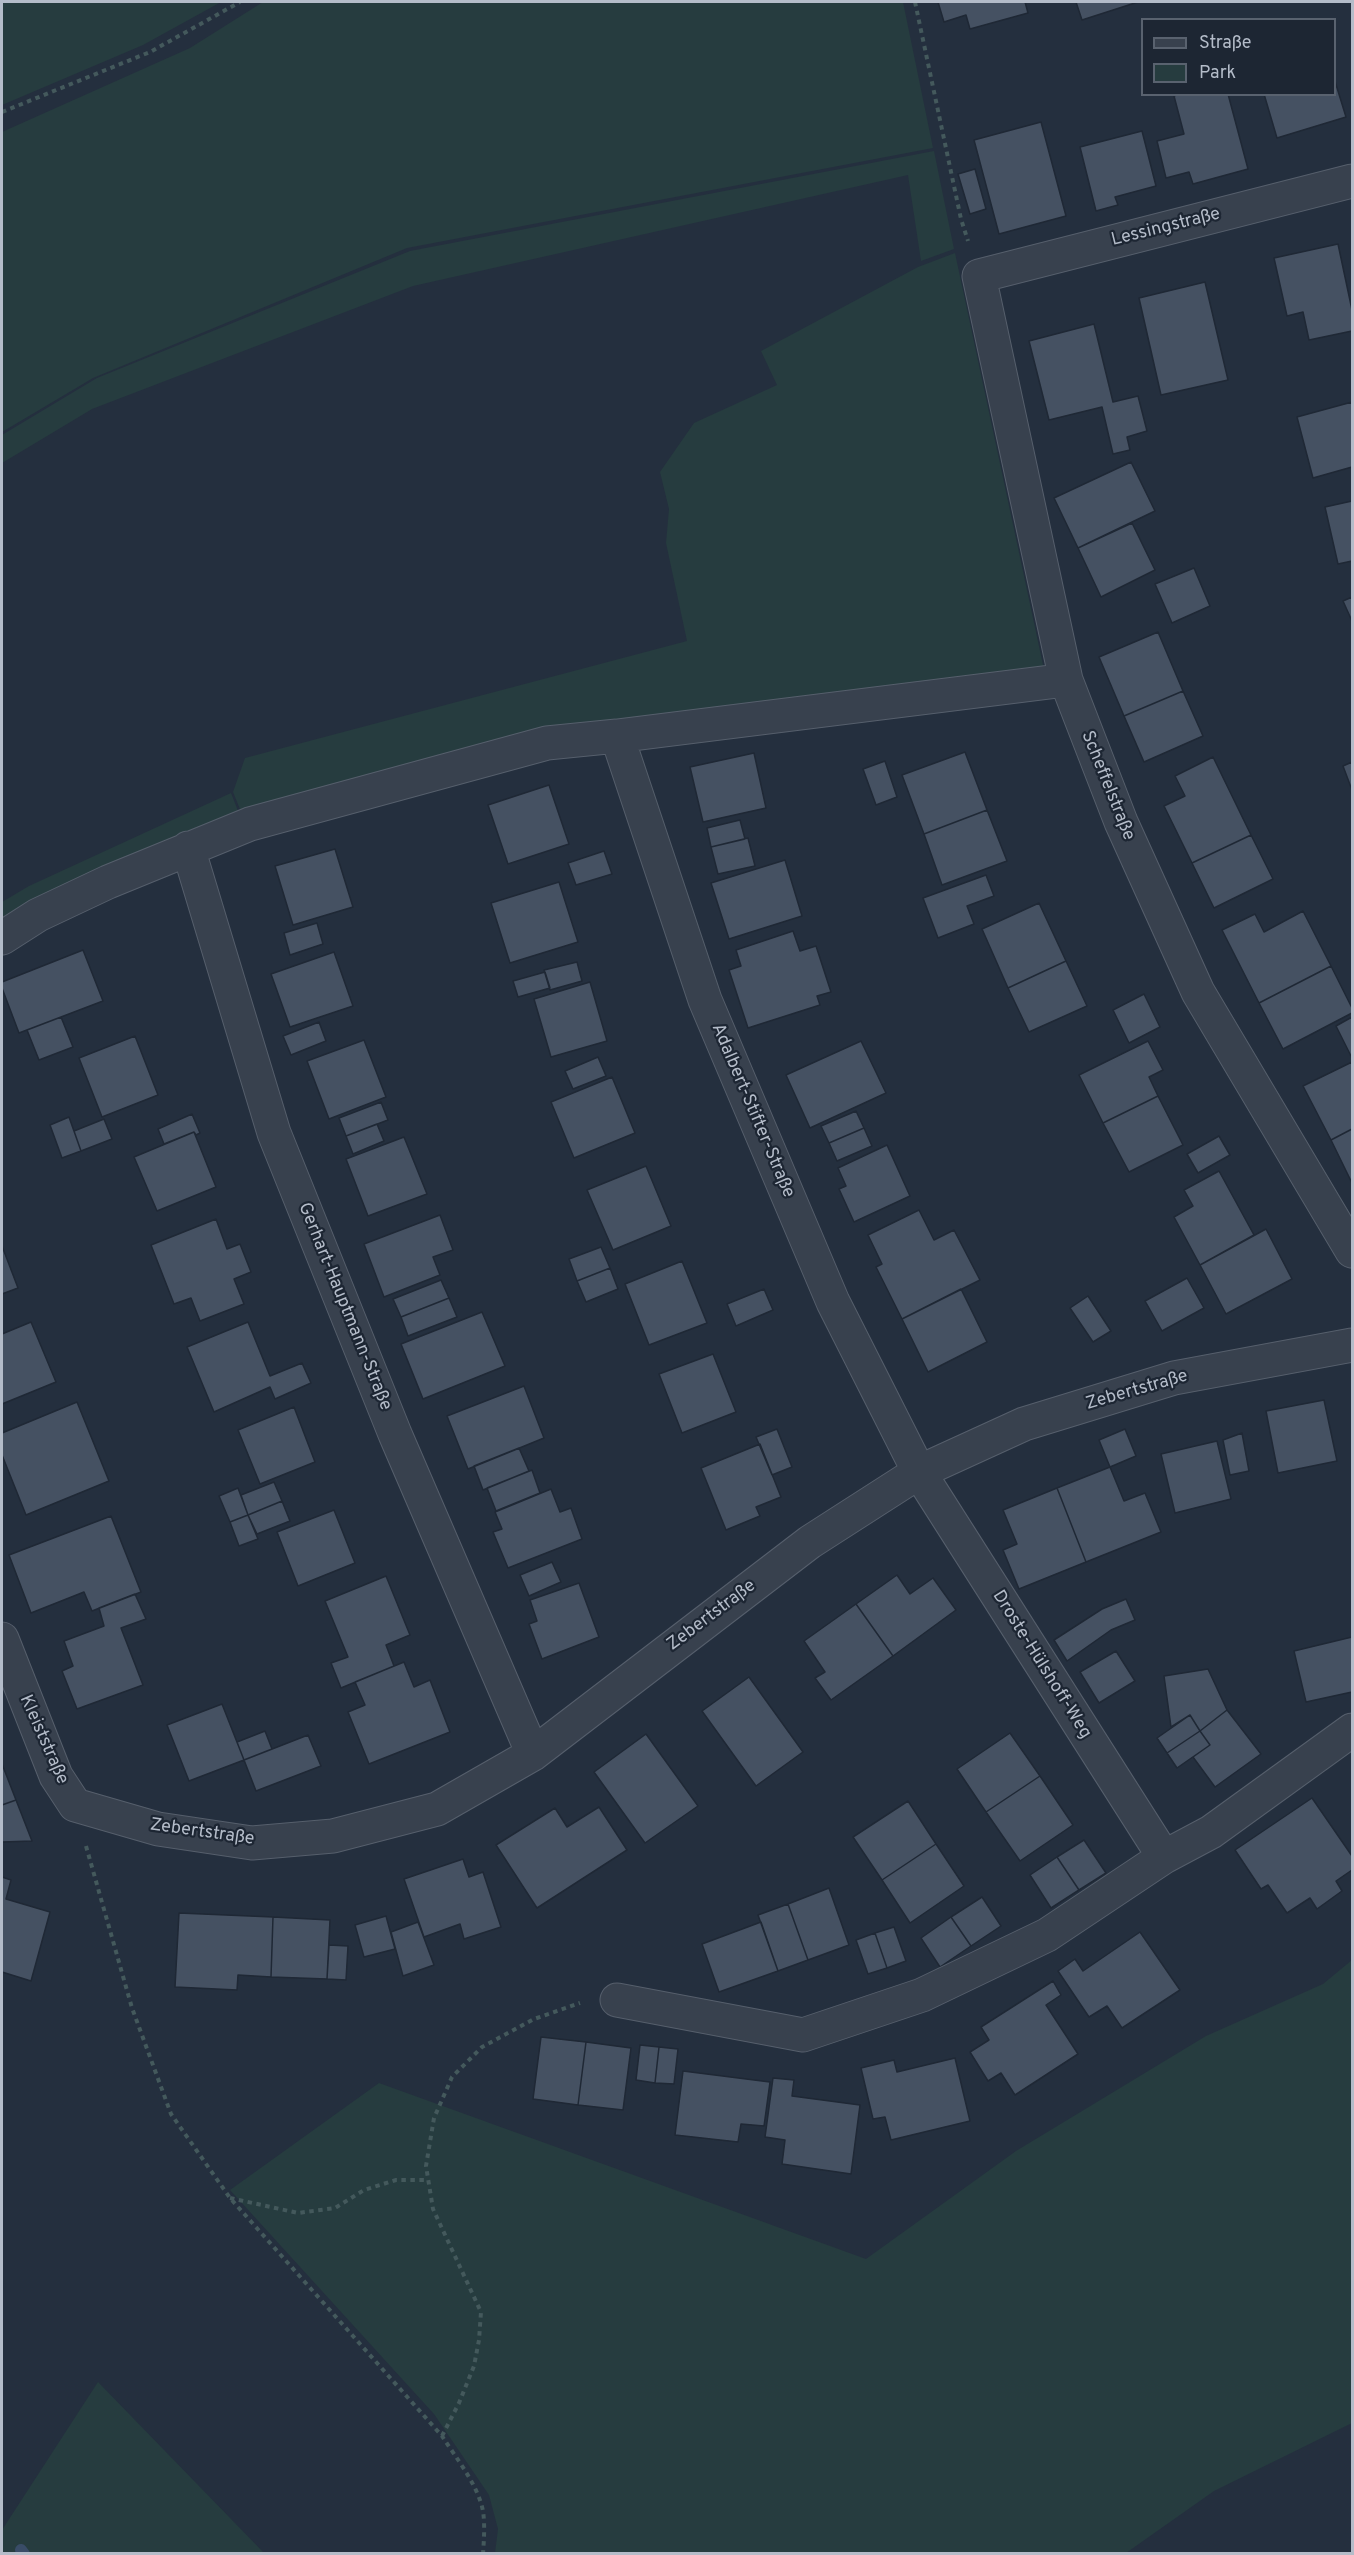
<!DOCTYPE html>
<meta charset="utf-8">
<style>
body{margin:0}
#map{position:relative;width:1354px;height:2555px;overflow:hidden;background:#242f3e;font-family:Overpass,sans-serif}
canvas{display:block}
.frame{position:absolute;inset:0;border:3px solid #b4bcc9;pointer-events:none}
.legend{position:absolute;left:1141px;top:18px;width:195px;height:78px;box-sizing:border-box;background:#1d2633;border:2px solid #59626f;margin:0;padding:8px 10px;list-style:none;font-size:18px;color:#b4bcc9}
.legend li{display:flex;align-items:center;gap:12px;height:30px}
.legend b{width:30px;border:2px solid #59626f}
</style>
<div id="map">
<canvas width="1354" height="2555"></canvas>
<div class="frame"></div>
<ul class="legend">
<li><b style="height:8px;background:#38414e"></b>Straße</li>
<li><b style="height:16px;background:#263c3f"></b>Park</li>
</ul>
</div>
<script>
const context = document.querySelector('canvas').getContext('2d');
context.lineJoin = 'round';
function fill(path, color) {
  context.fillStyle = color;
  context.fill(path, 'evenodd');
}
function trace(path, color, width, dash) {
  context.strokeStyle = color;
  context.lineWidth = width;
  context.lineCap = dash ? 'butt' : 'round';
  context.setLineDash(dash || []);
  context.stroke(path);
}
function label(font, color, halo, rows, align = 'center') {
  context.font = font + ' Overpass,sans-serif';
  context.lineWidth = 4.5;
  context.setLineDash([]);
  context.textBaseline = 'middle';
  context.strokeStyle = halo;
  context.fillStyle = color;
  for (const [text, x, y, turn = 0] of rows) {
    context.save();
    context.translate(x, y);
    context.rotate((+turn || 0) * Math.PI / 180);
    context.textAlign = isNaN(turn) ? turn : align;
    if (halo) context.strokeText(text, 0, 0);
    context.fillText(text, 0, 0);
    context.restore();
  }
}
const green = new Path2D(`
 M2,2H221L143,45L2,105Z
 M263,2H903L933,148L407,248L93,378L2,432V132L190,48Z
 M934,151L954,249L921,261L908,175L413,286L92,409L2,463V435L97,378L410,251Z
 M955,253L1046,679L545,737L244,819L233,792L245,758L687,641L666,543L669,509L660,472L694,423L777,385L761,351L918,267Z
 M231,793L242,821L2,933V902L29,886Z
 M1352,1960V2423L1214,2491L1126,2553H495L498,2529L489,2495L434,2414L230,2190L379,2083L866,2259L1016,2151L1206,2036L1323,1984Z
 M98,2382L264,2553H2V2530Z`);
const stream = new Path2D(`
 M21,2550L24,2554`);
const building = new Path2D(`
 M938,2H1025L1028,13L970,29L966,15L944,22Z
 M1076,2H1138L1082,20Z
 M1334,78L1346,117L1277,138L1264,94H1334Z
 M1179,94H1228L1248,169L1193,184L1189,172L1166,178L1157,141L1184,134L1174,96Z
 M1041,122L1066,216L999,234L974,140Z
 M1142,131L1156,186L1115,197L1118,205L1096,211L1080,147Z
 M975,169L986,209L970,214L958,174Z
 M1338,244L1352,310V331L1309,340L1303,312L1287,316L1274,258Z
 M1205,282L1228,380L1161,395L1139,298Z
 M1094,324L1113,402L1138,396L1147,431L1127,437L1130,450L1113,454L1102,407L1049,420L1029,341Z
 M1352,402V467L1313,478L1297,417Z
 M1131,462L1155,511L1078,548L1054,498Z
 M1352,501V561L1338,564L1325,507Z
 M1132,523L1155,570L1101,597L1078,548Z
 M1194,568L1210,606L1172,623L1155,584Z
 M1352,597V621L1343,601Z
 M1158,632L1183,691L1124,716L1099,657Z
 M1183,691L1203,736L1144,762L1124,716Z
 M965,752L987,810L924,834L902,775Z
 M754,753L766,808L703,822L690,767Z
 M1213,757L1251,835L1192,863L1164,806L1185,796L1175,776Z
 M885,761L897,797L876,805L863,769Z
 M1352,762V790L1343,766Z
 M549,785L569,844L508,864L488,805Z
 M987,810L1007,861L942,885L924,834Z
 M740,820L745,839L711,847L707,828Z
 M1251,835L1273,879L1214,908L1192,863Z
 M748,838L755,866L718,874L711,847Z
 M335,849L353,907L293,925L275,866Z
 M604,851L612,874L576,885L568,863Z
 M785,860L802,916L729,939L711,883Z
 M986,875L994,896L967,906L974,924L938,938L923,898Z
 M559,882L578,942L510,963L491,903Z
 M1039,903L1066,961L1008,988L982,929Z
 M1303,911L1331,966L1259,1003L1222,930L1255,914L1264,932Z
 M317,923L323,944L290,955L284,933Z
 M793,931L800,951L816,946L831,992L817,996L820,1005L748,1028L729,970L741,966L736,950Z
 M83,950L103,1001L19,1033L2,988V982Z
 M334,952L353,1006L290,1027L271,974Z
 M1066,961L1087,1006L1029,1032L1008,988Z
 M577,962L582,981L550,990L544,970Z
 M1331,966L1352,1008V1013L1283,1049L1259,1003Z
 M545,972L550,988L518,997L513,981Z
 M590,982L607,1041L551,1057L534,999Z
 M1144,994L1160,1027L1129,1043L1113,1010Z
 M61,1017L73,1047L39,1060L27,1030Z
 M1352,1017V1058L1336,1026Z
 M319,1022L326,1041L291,1055L283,1036Z
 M135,1036L158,1095L102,1117L79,1058Z
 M364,1040L386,1097L329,1119L307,1061Z
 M861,1041L886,1093L810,1128L786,1075Z
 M1148,1041L1163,1070L1149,1077L1158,1096L1103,1123L1079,1075Z
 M598,1057L606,1076L573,1089L565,1071Z
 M1352,1062V1129L1331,1140L1303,1086Z
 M612,1077L635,1133L574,1158L551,1102Z
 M1158,1096L1183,1145L1129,1172L1103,1123Z
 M381,1102L388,1120L346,1136L339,1118Z
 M856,1111L864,1128L829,1143L821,1126Z
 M192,1114L200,1133L196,1135L194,1132L164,1144L158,1129Z
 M69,1117L81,1151L62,1158L50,1125Z
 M104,1119L112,1139L81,1151L74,1131Z
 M377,1124L384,1141L353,1154L346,1136Z
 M864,1128L872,1146L837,1161L829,1143Z
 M1352,1129V1183L1331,1140Z
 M194,1132L216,1187L157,1211L134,1157Z
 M1219,1136L1230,1155L1198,1173L1187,1154Z
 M404,1137L427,1194L368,1216L346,1159Z
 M887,1145L910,1196L854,1222L839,1189L846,1186L838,1168Z
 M646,1166L671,1226L613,1250L587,1190Z
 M1219,1171L1254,1235L1200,1265L1174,1217L1193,1206L1184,1190Z
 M919,1210L934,1240L954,1230L980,1280L902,1319L876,1267L882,1264L868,1235Z
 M440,1215L453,1250L433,1257L440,1275L384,1297L364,1244Z
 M216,1219L227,1249L240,1244L251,1272L234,1279L244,1304L200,1321L191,1298L174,1304L151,1245Z
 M1266,1229L1292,1279L1226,1314L1200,1265Z
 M2,1246L18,1288L2,1294Z
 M601,1247L610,1268L577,1281L569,1259Z
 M682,1261L707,1323L649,1345L625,1284Z
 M610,1268L618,1289L586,1302L577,1281Z
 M1187,1278L1204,1308L1162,1331L1145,1301Z
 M441,1280L449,1298L401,1317L393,1299Z
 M764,1289L773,1310L736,1326L727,1304Z
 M961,1289L987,1342L928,1372L902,1319Z
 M1088,1296L1111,1331L1093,1342L1070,1308Z
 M449,1298L457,1317L408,1336L401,1317Z
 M482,1312L505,1366L423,1399L401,1344Z
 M31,1322L56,1382L2,1404V1334Z
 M248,1322L270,1376L302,1363L311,1383L275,1399L270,1387L214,1412L187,1347Z
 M713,1354L736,1412L682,1433L659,1374Z
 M524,1386L544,1438L468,1469L447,1416Z
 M1324,1400L1337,1461L1278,1473L1266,1411Z
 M77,1402L109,1481L26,1515L2,1455V1433Z
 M294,1407L315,1462L260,1484L238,1430Z
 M777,1429L792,1467L772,1475L756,1437Z
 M1125,1429L1136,1456L1110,1467L1099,1440Z
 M1242,1433L1249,1471L1230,1475L1223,1440Z
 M1217,1441L1231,1499L1175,1513L1161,1454Z
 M760,1444L781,1497L756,1507L760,1516L726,1530L701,1468Z
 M519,1448L529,1471L483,1490L474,1466Z
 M1110,1467L1124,1501L1145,1493L1161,1532L1086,1562L1057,1488Z
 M532,1470L540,1493L496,1511L487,1488Z
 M274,1482L282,1501L248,1515L241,1495Z
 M238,1488L248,1515L230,1522L219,1496Z
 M1057,1488L1086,1562L1019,1589L1003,1550L1017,1544L1003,1510Z
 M551,1489L560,1512L571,1508L582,1539L508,1568L493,1532L502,1529L495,1512Z
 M282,1501L290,1521L257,1534L248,1515Z
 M334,1510L355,1563L298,1586L277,1532Z
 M248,1515L258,1539L239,1546L230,1522Z
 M111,1516L141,1592L92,1611L84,1592L31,1613L9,1555Z
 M552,1562L561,1582L529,1596L520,1575Z
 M897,1575L910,1594L933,1578L956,1610L893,1656L856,1604Z
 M386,1576L410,1635L386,1645L394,1666L341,1688L331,1663L348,1657L325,1601Z
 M579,1583L599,1637L542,1659L529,1624L537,1621L530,1600Z
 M135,1594L146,1619L121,1628L143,1685L77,1709L62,1671L73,1666L64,1641L104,1626L99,1608Z
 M1126,1599L1135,1620L1111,1630L1067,1661L1054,1640L1102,1609Z
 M856,1604L893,1656L831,1700L815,1678L825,1672L804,1641Z
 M1352,1637V1692L1306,1702L1294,1651Z
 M1116,1651L1135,1681L1099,1703L1080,1672Z
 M404,1662L414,1687L430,1680L450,1732L369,1764L348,1712L365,1705L355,1682Z
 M1208,1669L1227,1710L1200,1731L1190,1715L1171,1727L1164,1676Z
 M749,1677L803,1752L756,1786L702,1711Z
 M222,1704L244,1760L189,1781L167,1725Z
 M1227,1710L1261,1754L1215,1787L1193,1757L1210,1745L1200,1731Z
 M1190,1715L1200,1731L1167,1753L1157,1738Z
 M265,1731L272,1749L244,1760L237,1742Z
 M1200,1731L1210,1745L1177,1768L1167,1753Z
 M1010,1733L1040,1776L986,1812L957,1769Z
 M646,1734L698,1806L645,1843L594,1772Z
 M308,1735L321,1766L256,1791L244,1760Z
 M2,1764L16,1800L2,1805Z
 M1040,1776L1073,1825L1020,1861L986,1812Z
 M1312,1798L1352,1856V1870L1336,1881L1342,1891L1317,1909L1310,1898L1287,1913L1268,1885L1261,1889L1235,1850Z
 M16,1800L32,1841L2,1842V1805Z
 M908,1801L936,1844L882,1880L853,1837Z
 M599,1807L627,1850L537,1908L496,1845L555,1808L567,1827Z
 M1084,1840L1106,1873L1079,1890L1057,1857Z
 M936,1844L964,1886L910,1923L882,1880Z
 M1057,1857L1079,1890L1051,1908L1030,1875Z
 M463,1859L469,1877L483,1872L501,1927L464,1939L460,1924L424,1937L404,1879Z
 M2,1877L11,1880L6,1899L50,1912L31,1981L2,1972Z
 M829,1888L849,1945L808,1960L788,1904Z
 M982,1897L1001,1926L971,1946L951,1917Z
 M788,1904L808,1960L778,1971L758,1915Z
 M179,1913L273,1917L271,1977L238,1975L237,1990L175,1987Z
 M386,1916L395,1949L364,1957L355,1925Z
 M273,1917L330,1920L327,1979L271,1977Z
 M951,1917L971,1946L940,1967L921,1938Z
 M418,1922L434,1965L403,1976L391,1932Z
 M761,1922L778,1971L719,1992L702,1944Z
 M894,1927L906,1961L887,1968L875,1933Z
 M1140,1932L1180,1990L1122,2028L1107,2006L1089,2017L1058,1971L1075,1959L1083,1971Z
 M875,1933L887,1968L868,1974L856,1940Z
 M329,1945L348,1946L346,1980L327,1979Z
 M1053,1981L1061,1995L1046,2005L1078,2054L1015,2095L1001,2073L988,2081L970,2052L989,2040L981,2027Z
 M541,2037L586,2042L578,2105L533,2099Z
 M586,2042L631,2048L623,2110L578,2105Z
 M640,2045L659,2047L655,2083L636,2080Z
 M659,2047L678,2049L674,2084L655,2083Z
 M955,2058L970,2121L891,2140L885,2117L873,2119L861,2068L894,2060L897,2072Z
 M683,2071L770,2082L764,2126L741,2124L738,2142L675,2135Z
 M773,2078L794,2080L792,2096L860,2105L851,2174L782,2164L785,2140L765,2137Z`);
const path = new Path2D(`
 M915,2L961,219L968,241
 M2,112L150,52L240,2
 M86,1846L132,2008L171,2114L230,2198L442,2436C456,2458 478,2485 483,2511C485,2525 484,2539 483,2554
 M230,2198L298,2213L335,2208L364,2190L396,2180H428
 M442,2436L459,2403L474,2366L479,2340L481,2312L433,2209L426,2166L434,2118L452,2077L482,2047L534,2019L580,2003`);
const minor = new Path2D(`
 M1352,181L979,276L1066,680L1121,822L1198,992L1352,1251
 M617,736L705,1000L833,1302L919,1472L1164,1857
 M188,848L274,1133L395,1434L533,1754
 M2,938L38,915L108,882L250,824L547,743L617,736L1066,680
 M2,1639L56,1776L75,1805L158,1829L252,1843L333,1836L437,1809L533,1754L810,1542L919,1472L1024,1424L1174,1378L1352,1345
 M617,2000L803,2035L922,1995L1047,1935L1164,1857L1211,1832L1352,1730`);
const streetNames = [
 ["Lessingstraße",1166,228,-14],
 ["Scheffelstraße",1107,786,68],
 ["Adalbert-Stifter-Straße",752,1111,67],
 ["Gerhart-Hauptmann-Straße",344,1307,68],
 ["Zebertstraße",1137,1391,-16],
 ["Zebertstraße",712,1616,-37],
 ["Droste-Hülshoff-Weg",1041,1665,58],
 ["Kleiststraße",43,1740,66],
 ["Zebertstraße",202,1833,8]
];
fill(green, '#263c3f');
trace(stream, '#394c67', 12);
fill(building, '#455162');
trace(building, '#1f2835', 1.5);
trace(minor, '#565f6c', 35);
trace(path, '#44595c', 4, [4.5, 4.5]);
trace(minor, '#38414e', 33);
label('18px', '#b4bcc9', '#1d2633', streetNames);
</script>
